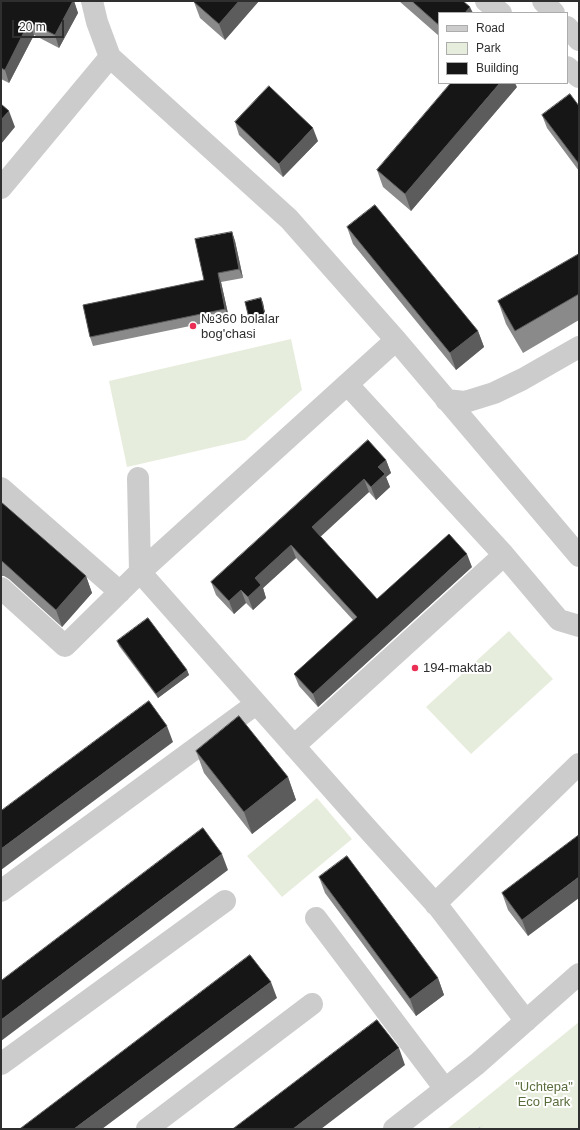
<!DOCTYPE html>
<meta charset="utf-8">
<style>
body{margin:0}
#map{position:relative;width:580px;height:1130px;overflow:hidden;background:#fff;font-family:Arial,sans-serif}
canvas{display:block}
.frame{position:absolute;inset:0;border:2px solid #2f2f2f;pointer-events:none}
.legend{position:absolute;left:438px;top:12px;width:130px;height:72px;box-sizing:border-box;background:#fff;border:1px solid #acacac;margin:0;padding:5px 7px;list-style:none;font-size:12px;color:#2f2f2f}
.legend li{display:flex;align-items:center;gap:8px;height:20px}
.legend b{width:20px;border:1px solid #acacac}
.scale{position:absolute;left:12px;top:20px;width:52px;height:18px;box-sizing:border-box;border:2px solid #2f2f2f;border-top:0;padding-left:5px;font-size:12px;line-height:14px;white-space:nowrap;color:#2f2f2f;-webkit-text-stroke:3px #fff;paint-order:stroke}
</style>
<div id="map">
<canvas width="580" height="1130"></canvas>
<div class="frame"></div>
<ul class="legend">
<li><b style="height:5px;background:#ccc"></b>Road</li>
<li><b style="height:11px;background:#e7eddd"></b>Park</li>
<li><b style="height:11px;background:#161616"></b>Building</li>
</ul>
<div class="scale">20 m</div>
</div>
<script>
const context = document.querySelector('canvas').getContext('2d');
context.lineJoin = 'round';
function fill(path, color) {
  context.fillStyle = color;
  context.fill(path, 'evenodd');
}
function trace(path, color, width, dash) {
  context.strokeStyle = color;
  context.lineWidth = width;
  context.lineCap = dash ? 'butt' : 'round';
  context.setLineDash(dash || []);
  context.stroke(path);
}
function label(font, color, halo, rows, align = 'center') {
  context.font = font + ' Arial,sans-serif';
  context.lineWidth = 4;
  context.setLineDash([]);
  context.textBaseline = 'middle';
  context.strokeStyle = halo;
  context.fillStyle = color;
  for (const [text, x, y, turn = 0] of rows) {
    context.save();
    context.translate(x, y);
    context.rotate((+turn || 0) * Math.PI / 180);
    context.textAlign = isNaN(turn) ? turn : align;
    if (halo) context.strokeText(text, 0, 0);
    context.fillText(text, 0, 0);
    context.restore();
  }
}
const green = new Path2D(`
 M291,339L302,390L245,440L127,467L109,381Z
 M509,631L553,679L471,754L426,707Z
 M317,798L352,839L282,897L247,856Z
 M579,1022V1129H447Z`);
const path = new Path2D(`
 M479,1129L482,1126`);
const minor = new Path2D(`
 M92,1L97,22L110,57L289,219L396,340L579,556
 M486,1L501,13
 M543,1L554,13
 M567,27L579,40
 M567,67L579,77
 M1,188L110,57
 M446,400L465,402L494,393L523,379L579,347
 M138,478L140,572L365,826L440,909L526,1021
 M1,488L120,592
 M504,555L559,620L579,626
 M1,588L65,646L140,572L396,340
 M294,746L504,555L347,384
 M1,891L256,704
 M435,904L579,764
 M316,918L445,1089
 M1,1064L225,901
 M147,1129L312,1004
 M394,1129L477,1064L579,974`);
const wall = new Path2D(`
 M1,1H74L78,13L59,48L34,35L9,83L1,79Z
 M194,1H259L225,40L200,18L194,2Z
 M399,1H463L439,13V36Z
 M517,87L411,211L383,187L377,170Z
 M579,106V171L547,128L542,115Z
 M235,122L318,141L283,177L239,135Z
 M347,227L478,331L484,347L456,370L353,244Z
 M232,232L235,241L243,278L221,282L229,318L93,346L90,337L204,280Z
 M579,254V320L523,353L506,324L498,301Z
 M261,298L263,303L266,319L250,323L249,318Z
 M386,460L391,473L386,477L390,487L376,500L369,492L320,536L377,599L472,567L318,707L299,686L294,674L353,620L296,558L263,588L266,598L253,610L246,603L234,614L216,595L211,582Z
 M1,502L86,576L92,593L62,627L9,579L4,576H1Z
 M117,641L187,670L189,675L158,698L119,646Z
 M196,751L288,777L296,800L252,834L204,773Z
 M579,835L528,936L508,910L502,893Z
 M319,877L438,978L444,995L416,1016L325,893Z`);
const shadedWall = new Path2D(`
 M73,1H74L78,13L59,48L55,35Z
 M239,1H259L225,40L219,24Z
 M470,7L473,13H465Z
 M29,22L34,35L9,83L5,70Z
 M500,83H515L517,87L411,211L405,194Z
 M9,111L15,127L1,144V120Z
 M313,128L318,141L283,177L279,164Z
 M232,232L235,241L243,278L239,269Z
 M218,273L221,282L229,318L225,309Z
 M261,298L263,303L266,319L265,315Z
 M478,331L484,347L456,370L450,353Z
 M386,460L391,473L386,477L390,487L376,500L371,487L378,467Z
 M364,479L369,492L317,540L312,527Z
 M291,545L296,558L263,588L266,598L253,610L248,597L255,578Z
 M467,554L472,567L318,707L313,694Z
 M86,576L92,593L62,627L56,610Z
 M241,590L246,603L234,614L229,601Z
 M187,670L189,675L158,698L156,694Z
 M167,726L173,742L1,870V849Z
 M288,777L296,800L252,834L244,812Z
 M222,854L228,870L1,1041V1020Z
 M579,877V898L528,936L522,920Z
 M438,978L444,995L416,1016L410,999Z
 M271,982L277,998L102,1129H74Z
 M399,1048L405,1065L321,1129H293Z`);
const building = new Path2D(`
 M1,1H73L55,35L29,22L5,70L1,68Z
 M194,1H239L219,24L194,2Z
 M412,1H463L470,7L465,13H439V25Z
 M451,83H500L405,194L377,170Z
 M269,86L313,128L279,164L235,122Z
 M570,94L579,106V164L542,115Z
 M1,104L9,111L1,120Z
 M375,205L478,331L450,353L347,227Z
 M232,232L239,269L218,273L225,309L90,337L83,305L204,280L195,239Z
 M579,254V294L515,331L498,301Z
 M261,298L265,315L249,318L245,302Z
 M368,440L386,460L378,467L385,474L371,487L364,479L312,527L377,599L449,534L467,554L313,694L294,674L357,617L291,545L255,578L261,585L248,597L241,590L229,601L211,582Z
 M1,502L86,576L56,610L3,562L1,561Z
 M148,618L187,670L156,694L117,641Z
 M149,701L167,726L1,849V811Z
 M239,716L288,777L244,812L196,751Z
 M203,828L222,854L1,1020V981Z
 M579,835V877L522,920L502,893Z
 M347,856L438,978L410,999L319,877Z
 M250,955L271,982L74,1129H20Z
 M377,1020L399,1048L293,1129H233Z`);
const markers = [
 [193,326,4,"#ea2e54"],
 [415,668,4,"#ea2e54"]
];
const poiNames = [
 ["№360 bolalar",201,319],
 ["bog'chasi",201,334],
 ["194-maktab",423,668]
];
const parkNames = [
 ["\"Uchtepa\"",544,1087],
 ["Eco Park",544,1102]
];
fill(green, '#e7eddd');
trace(path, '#ccc', 2.5, [2, 2]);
trace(minor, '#ccc', 22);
fill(wall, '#8a8a8a');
fill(shadedWall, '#5c5c5c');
fill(building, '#161616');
trace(building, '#5c5c5c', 1);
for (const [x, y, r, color] of markers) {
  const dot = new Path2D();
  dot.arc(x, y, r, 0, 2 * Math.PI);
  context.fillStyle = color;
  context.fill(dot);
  trace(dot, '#fff', 1.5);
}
label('13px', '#2f2f2f', '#fff', poiNames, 'left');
label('13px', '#596c3b', '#fff', parkNames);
</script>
